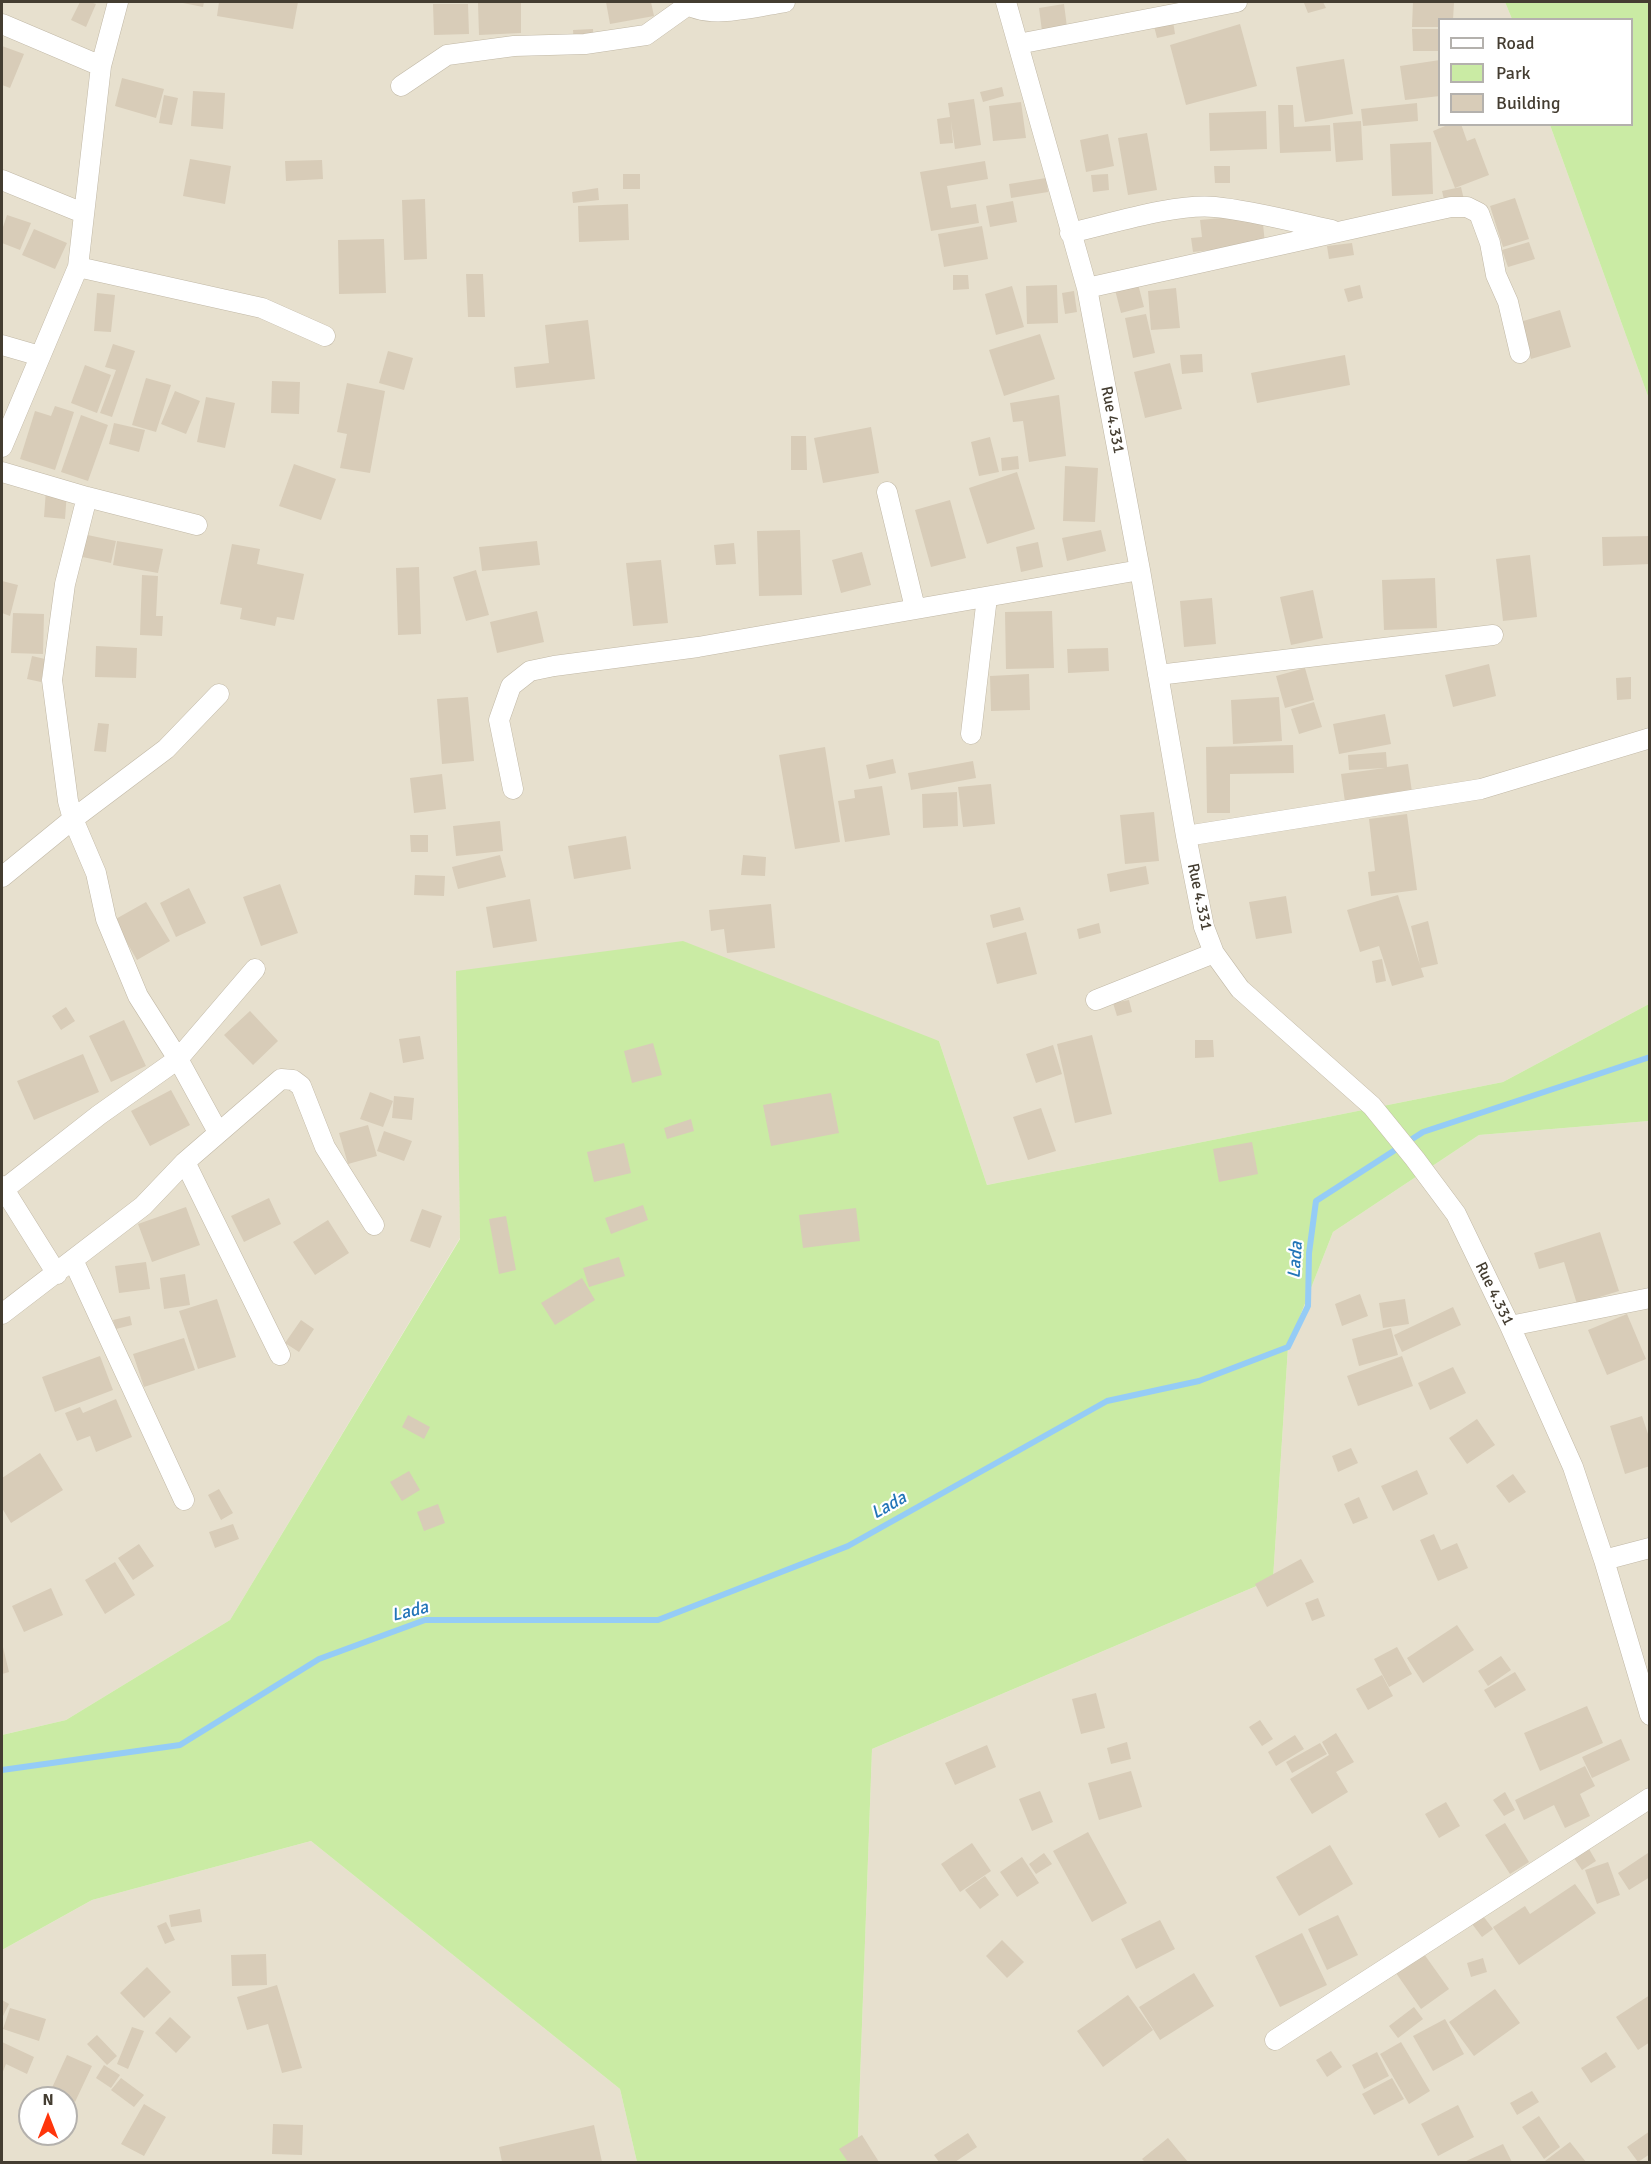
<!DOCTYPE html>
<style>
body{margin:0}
#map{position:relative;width:1651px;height:2164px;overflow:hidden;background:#f2ede0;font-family:Signika,sans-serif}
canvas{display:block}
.frame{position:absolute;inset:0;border:3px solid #443d31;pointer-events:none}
.legend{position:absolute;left:1438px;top:18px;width:195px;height:108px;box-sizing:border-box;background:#fff;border:2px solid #b4b1ad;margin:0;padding:8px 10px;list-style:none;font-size:18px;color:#443d31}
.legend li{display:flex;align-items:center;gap:12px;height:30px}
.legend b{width:30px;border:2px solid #b4b1ad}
.north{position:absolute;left:18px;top:2086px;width:60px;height:60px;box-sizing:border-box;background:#fff;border:2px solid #b4b1ad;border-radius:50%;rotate:0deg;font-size:16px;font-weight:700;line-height:24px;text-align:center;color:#443d31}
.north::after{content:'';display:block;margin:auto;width:21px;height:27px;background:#ff350b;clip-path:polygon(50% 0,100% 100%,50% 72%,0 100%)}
</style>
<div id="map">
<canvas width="1651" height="2164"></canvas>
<div class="frame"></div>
<ul class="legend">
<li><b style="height:8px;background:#fff"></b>Road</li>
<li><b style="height:16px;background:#caeba4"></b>Park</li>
<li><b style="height:16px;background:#d8ccb8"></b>Building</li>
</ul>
<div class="north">N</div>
</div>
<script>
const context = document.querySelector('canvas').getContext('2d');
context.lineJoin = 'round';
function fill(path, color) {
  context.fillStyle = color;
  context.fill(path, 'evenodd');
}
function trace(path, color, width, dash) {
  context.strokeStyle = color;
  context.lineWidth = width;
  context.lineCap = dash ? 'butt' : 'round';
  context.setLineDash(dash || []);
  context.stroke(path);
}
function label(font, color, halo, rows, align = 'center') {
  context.font = font + ' Signika,sans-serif';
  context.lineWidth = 4.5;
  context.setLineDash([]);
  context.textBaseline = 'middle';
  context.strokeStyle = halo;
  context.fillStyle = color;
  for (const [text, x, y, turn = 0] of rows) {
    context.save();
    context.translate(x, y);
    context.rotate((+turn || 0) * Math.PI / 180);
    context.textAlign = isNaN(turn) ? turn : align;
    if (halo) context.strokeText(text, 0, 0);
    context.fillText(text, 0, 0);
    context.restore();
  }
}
const residential = new Path2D(`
 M2,2H1505L1512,19L1440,20V124L1550,125L1649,399V1004L1503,1082L987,1185L939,1041L457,971L460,1238L230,1620L66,1720L2,1735Z
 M1649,1121V2162H857L872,1749L1273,1579L1288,1347L1333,1232L1479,1135Z
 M311,1841L620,2089L637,2162H2V1950L92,1900ZM30,2098H66V2134H30Z`);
const green = new Path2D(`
 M1505,2H1649V399L1550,125L1632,124V20L1512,19Z
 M683,941L939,1041L987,1185L1503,1082L1649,1004V1121L1479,1135L1333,1232L1288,1347L1273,1579L872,1749L857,2162H637L620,2089L311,1841L92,1900L2,1950V1735L66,1720L230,1620L460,1239L456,971Z`);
const stream = new Path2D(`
 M2,1770L180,1745L319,1659L425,1620H658L848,1546L1107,1401L1199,1381L1288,1347L1308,1306L1309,1253L1316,1201L1423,1132L1650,1057`);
const building = new Path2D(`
 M80,2H90L96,4L86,27L71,20Z
 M178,2H204L203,7Z
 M219,2H298L293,29L217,16Z
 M521,2V33L479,35L478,3Z
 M606,2H651L654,16L610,24Z
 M1309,2H1323L1326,8L1308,13L1304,3Z
 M1413,2H1454L1453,20H1440V27H1412Z
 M433,4H468L469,34L434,35Z
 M1064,4L1067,27L1042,31L1039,8Z
 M1173,21L1175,34L1157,38L1154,26Z
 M1240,24L1257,86L1186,105L1170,45Z
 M593,29L594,42L574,44L573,30Z
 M1412,29H1440V51H1413Z
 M2,46L24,54L10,88L2,85Z
 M1344,59L1353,114L1305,122L1296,67Z
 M1440,60V96L1405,100L1400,66Z
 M122,78L164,89L156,118L115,106Z
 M1002,87L1004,96L983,102L980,92Z
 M193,91L225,93L223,129L191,126Z
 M164,95L178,98L172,125L159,123Z
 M974,99L981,145L955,149L951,121L953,143L940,144L937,119L950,117L948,103Z
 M1021,102L1026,138L993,141L989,106Z
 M1417,103L1418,121L1363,126L1361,109Z
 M1278,105H1293L1294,127L1330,125L1331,151L1280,153Z
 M1266,111L1267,149L1210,151L1209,113Z
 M1361,121L1363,160L1336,162L1333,123Z
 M1450,124H1461L1467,141L1475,138L1489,175L1455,188L1433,131Z
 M1147,133L1157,190L1128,195L1118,138Z
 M1108,134L1114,166L1086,172L1080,140Z
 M1431,142L1433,194L1392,196L1390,144Z
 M190,159L231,166L225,204L183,196Z
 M322,160L323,179L286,181L285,161Z
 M985,161L988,179L947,186L951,208L976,204L979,223L931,231L920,172Z
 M1214,166H1230V183H1215Z
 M623,174H640V189H623Z
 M1108,174L1109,190L1093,192L1091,175Z
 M1046,178L1048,192L1011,198L1009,184Z
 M1461,187L1465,204L1446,208L1442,191Z
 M598,188L599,200L573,203L572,192Z
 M1515,198L1529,239L1503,247L1490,206Z
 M425,199L427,259L404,260L402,200Z
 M1013,201L1017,222L990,227L986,206Z
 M628,204L629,240L579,242L578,206Z
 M1262,214L1265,244L1193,252L1191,238L1202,237L1200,220Z
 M7,215L31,223L20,250L2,243V230Z
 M982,226L988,259L944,267L938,234Z
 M34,229L67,243L55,269L22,255Z
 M384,239L386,293L339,294L338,240Z
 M1529,242L1535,259L1508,267L1502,250Z
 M1352,243L1354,255L1329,259L1327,246Z
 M466,274H483L485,317H468Z
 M953,275H968L969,289L953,290Z
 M1138,284L1144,307L1121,313L1115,290Z
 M1057,285L1058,323L1027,324L1026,286Z
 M1360,285L1363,298L1348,302L1344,289Z
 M1012,286L1024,327L996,335L985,294Z
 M1176,288L1180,328L1151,330L1148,291Z
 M1074,291L1077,312L1065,314L1062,293Z
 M97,293L115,295L111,332L94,331Z
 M1560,310L1571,347L1531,359L1520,322Z
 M1146,314L1155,353L1133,358L1125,318Z
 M588,320L595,379L516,388L514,367L549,363L545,325Z
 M1040,334L1055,379L1004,396L989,350Z
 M113,344L135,351L112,417L100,413L116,370L105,367Z
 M388,351L413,358L404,390L379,383Z
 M1202,354L1203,372L1182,374L1180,355Z
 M1345,355L1350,385L1257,403L1251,373Z
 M1170,363L1182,409L1145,418L1134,372Z
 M85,365L111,375L97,413L71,403Z
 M146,378L171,385L156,432L132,425Z
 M272,381L300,382L299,414L271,413Z
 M347,383L385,391L370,473L340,468L347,434L337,432Z
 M175,391L200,401L186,434L161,424Z
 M1059,395L1066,456L1029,462L1023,421L1013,422L1010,403Z
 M206,397L235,403L225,448L197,442Z
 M55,406L74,412L55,470L20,459L35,411L51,416Z
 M81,415L108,425L88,481L61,472Z
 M114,423L145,430L139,452L109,444Z
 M871,427L879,473L823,483L814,438Z
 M791,436H806L807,470H791Z
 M990,437L999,472L979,476L971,442Z
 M1018,456L1019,469L1002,471L1001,458Z
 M294,464L336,479L321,520L279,506Z
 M1065,466L1098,468L1095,522L1063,521Z
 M1017,472L1035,529L987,544L969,488Z
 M46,490L67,492L65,519L44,517Z
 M950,500L966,558L931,567L915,510Z
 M800,530L802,595L759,596L757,531Z
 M1101,530L1106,551L1067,561L1062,538Z
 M78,533L116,541L111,563L73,555Z
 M1650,536V564L1603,566L1602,537Z
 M117,541L163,549L158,573L113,565Z
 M537,541L540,565L482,571L479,547Z
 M1038,542L1043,567L1021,572L1016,547Z
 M734,543L736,564L716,565L714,545Z
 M232,544L260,549L257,564L304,574L294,620L277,617L275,626L240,619L242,608L220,604Z
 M862,552L871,585L841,593L832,560Z
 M1530,555L1537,617L1503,621L1496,559Z
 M661,560L668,623L633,626L626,563Z
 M419,567L421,634L398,635L396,568Z
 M476,570L489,615L466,621L453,577Z
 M142,575L158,576L156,616H163L162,636L140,635Z
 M1435,578L1437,628L1384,630L1382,580Z
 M2,581L18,585L10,616L2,613Z
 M1313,590L1323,638L1291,645L1280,597Z
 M1212,598L1216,644L1184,647L1180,601Z
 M537,611L544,642L497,653L490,622Z
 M1052,611L1054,668L1006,669L1005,612Z
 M13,613L44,614L43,654L11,653Z
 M96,646L137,648L136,678L95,677Z
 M1108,648L1109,671L1068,673L1067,649Z
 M32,656L45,659L41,682L27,679Z
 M1489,664L1496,696L1453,707L1445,675Z
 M1305,668L1314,700L1285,708L1276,676Z
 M1029,674L1030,710L991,711L990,676Z
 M1631,677V699L1617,700L1616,678Z
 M468,697L474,761L442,764L437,699Z
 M1279,697L1282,741L1233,744L1231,700Z
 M1314,702L1322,727L1299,734L1291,709Z
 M1385,714L1391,744L1339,754L1333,724Z
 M98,723L109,724L106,752L94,751Z
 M1293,745L1294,773L1230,774V813H1207L1206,747Z
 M825,747L840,842L795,849L779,755Z
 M1386,752L1387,767L1408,764L1413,799L1346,809L1341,774L1385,768L1349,770L1348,755Z
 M893,759L896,773L869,779L866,765Z
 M973,761L976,778L911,790L908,773Z
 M442,774L446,809L414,813L410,778Z
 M991,784L995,824L963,827L958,787Z
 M882,786L890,835L845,842L838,801L855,798L854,790Z
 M957,792L958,826L923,828L922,794Z
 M1154,812L1159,861L1125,864L1120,815Z
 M1407,814L1417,890L1371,896L1368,872L1375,871L1369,819Z
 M500,821L503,851L456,856L453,826Z
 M410,835H428V852H411Z
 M626,836L631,869L574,879L568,846Z
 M500,855L506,877L458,889L452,867Z
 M743,855L766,857L765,876L741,875Z
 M1146,866L1149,884L1110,892L1107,874Z
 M415,875L445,876L444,896L414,895Z
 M280,884L298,933L261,946L243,897Z
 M189,888L206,923L176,937L160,903Z
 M1398,895L1420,965L1411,926L1428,921L1438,964L1421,968L1424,977L1392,986L1379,946L1360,952L1347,910Z
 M1286,896L1292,933L1256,939L1249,902Z
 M530,899L537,941L493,948L486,907Z
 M146,902L170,941L137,960L114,920Z
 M771,904L775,948L727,953L724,929L711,931L709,910Z
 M1020,907L1024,920L993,928L990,915Z
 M1099,923L1101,933L1079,939L1077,929Z
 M1026,932L1037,974L997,984L986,943Z
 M1382,959L1386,981L1376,983L1372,961Z
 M1129,1000L1132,1012L1117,1016L1113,1003Z
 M66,1007L75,1021L61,1030L52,1016Z
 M250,1011L278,1041L253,1065L224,1035Z
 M124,1020L146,1066L111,1082L89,1036Z
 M1092,1035L1112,1114L1075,1123L1057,1044Z
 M420,1036L424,1059L403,1063L399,1039Z
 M1195,1040H1213L1214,1057L1195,1058Z
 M653,1043L662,1075L632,1083L624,1051Z
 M1053,1045L1062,1074L1036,1083L1026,1054Z
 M83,1054L99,1092L34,1120L17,1081Z
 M171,1090L190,1125L150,1146L131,1111Z
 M370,1092L393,1101L383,1127L360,1119Z
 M831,1093L839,1133L771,1146L763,1105Z
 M394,1096L414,1098L412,1120L392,1118Z
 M1041,1108L1056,1151L1028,1160L1013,1117Z
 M691,1119L694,1131L667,1139L664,1128Z
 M368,1125L377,1156L348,1164L339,1133Z
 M384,1131L412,1141L404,1161L377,1151Z
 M1252,1142L1258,1174L1219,1182L1213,1149Z
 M624,1143L631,1173L594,1182L587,1152Z
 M269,1198L281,1224L244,1242L231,1216Z
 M643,1205L648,1220L611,1234L605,1218Z
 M186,1207L200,1245L152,1262L138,1224Z
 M856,1208L860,1241L803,1248L799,1215Z
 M422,1209L442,1216L430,1248L410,1241Z
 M506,1216L516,1270L499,1274L489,1219Z
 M328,1220L349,1253L315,1275L293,1242Z
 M1600,1232L1619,1291L1577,1304L1564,1262L1539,1269L1534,1253Z
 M619,1257L625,1276L589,1287L583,1268Z
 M146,1262L150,1289L119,1293L115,1266Z
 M185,1274L190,1305L164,1309L160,1278Z
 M582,1278L595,1300L555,1325L541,1303Z
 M1360,1294L1368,1316L1342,1326L1335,1304Z
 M217,1299L236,1357L198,1369L179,1311Z
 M1405,1299L1409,1324L1383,1328L1379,1303Z
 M1453,1307L1461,1325L1402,1352L1394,1335Z
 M1627,1314L1646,1359L1607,1375L1588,1330Z
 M130,1316L132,1325L116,1329L113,1320Z
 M301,1320L314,1329L299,1352L285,1343Z
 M1391,1328L1398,1355L1359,1366L1352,1339Z
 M184,1338L195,1370L144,1387L133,1354Z
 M100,1356L113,1390L55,1412L42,1377Z
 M1402,1356L1413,1386L1358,1406L1347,1376Z
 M1453,1367L1466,1393L1430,1410L1418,1383Z
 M116,1399L132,1437L96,1452L90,1436L77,1441L65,1413L80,1407L83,1413Z
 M408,1415L430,1427L424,1439L402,1427Z
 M1642,1416L1650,1440V1466L1625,1474L1610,1426Z
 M1477,1419L1495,1445L1467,1464L1449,1438Z
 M1351,1448L1358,1463L1338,1472L1332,1456Z
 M40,1453L63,1490L11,1523L2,1508V1478Z
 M1417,1470L1428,1494L1393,1511L1381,1486Z
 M409,1471L420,1490L402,1501L390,1482Z
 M1513,1474L1526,1492L1509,1503L1496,1486Z
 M219,1489L233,1513L221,1520L208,1495Z
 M1359,1497L1368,1518L1353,1524L1344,1504Z
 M438,1504L445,1523L424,1531L417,1512Z
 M233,1524L239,1539L215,1548L209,1532Z
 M1434,1534L1441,1550L1457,1543L1468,1568L1438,1581L1420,1540Z
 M139,1544L154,1566L133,1580L118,1558Z
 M1301,1559L1314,1582L1267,1607L1255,1584Z
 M115,1562L135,1595L105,1614L85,1580Z
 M51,1588L63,1615L24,1632L12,1606Z
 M1318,1598L1325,1616L1312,1621L1305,1603Z
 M1457,1625L1474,1650L1423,1683L1407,1658Z
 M2,1643L9,1672L2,1674Z
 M1397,1647L1412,1674L1389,1687L1374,1659Z
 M1501,1656L1511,1670L1488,1686L1478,1671Z
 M1515,1672L1526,1690L1495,1708L1484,1690Z
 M1382,1675L1393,1696L1368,1710L1356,1689Z
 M1096,1693L1105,1728L1081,1734L1072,1699Z
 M1587,1706L1603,1743L1540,1771L1524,1733Z
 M1260,1720L1273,1739L1262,1746L1249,1727Z
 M1336,1733L1354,1762L1336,1772L1348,1792L1312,1814L1290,1779L1329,1755L1322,1742Z
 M1295,1735L1304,1749L1276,1766L1268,1752Z
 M1621,1739L1630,1760L1592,1778L1582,1757Z
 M1127,1742L1131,1759L1111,1764L1107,1748Z
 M1320,1743L1327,1754L1292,1773L1286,1762Z
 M987,1745L996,1767L955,1785L945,1763Z
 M1585,1766L1595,1786L1580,1794L1590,1816L1565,1828L1554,1805L1524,1820L1515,1800Z
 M1131,1771L1142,1807L1099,1820L1088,1783Z
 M1040,1791L1053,1822L1032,1831L1019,1799Z
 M1505,1792L1515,1810L1504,1816L1493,1800Z
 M1446,1802L1460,1826L1439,1838L1425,1814Z
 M1505,1823L1529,1862L1510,1874L1485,1835Z
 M1088,1832L1127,1903L1092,1922L1053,1851Z
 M972,1843L991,1871L960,1892L941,1864Z
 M1330,1845L1353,1884L1299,1916L1276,1877Z
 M1589,1849L1596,1861L1582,1870L1574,1858Z
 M1044,1853L1052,1864L1036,1874L1029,1864Z
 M1648,1853L1650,1856V1877L1629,1890L1618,1873Z
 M1022,1857L1039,1883L1017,1897L1000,1872Z
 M1608,1862L1620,1895L1597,1904L1585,1870Z
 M985,1876L999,1895L980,1909L965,1890Z
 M1575,1884L1596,1913L1519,1965L1493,1927L1525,1906L1530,1914Z
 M200,1909L202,1922L171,1927L169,1915Z
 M1480,1912L1493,1929L1482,1937L1469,1920Z
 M1338,1915L1358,1955L1327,1970L1308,1929Z
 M1160,1920L1175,1949L1136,1969L1121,1939Z
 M166,1922L175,1940L165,1944L157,1926Z
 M1302,1933L1327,1985L1280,2007L1255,1956Z
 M1002,1940L1024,1962L1007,1978L986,1956Z
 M266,1954L267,1985L232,1986L231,1955Z
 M1424,1954L1449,1989L1421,2009L1396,1973Z
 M1483,1958L1487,1972L1471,1977L1467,1963Z
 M147,1967L171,1992L144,2018L120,1993Z
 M1194,1973L1214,2006L1160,2040L1139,2007Z
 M277,1985L302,2068L282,2073L268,2024L247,2030L237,1997Z
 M1495,1989L1520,2023L1474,2056L1449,2022Z
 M1128,1995L1153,2030L1103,2067L1077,2031Z
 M1650,1995V2042L1638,2050L1616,2017Z
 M2,2000L9,2004L2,2018Z
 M1414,2007L1423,2019L1398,2038L1389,2026Z
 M10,2008L46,2019L39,2041L3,2029Z
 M170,2017L191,2037L176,2053L155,2033Z
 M1445,2019L1464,2054L1433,2071L1413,2036Z
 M132,2027L144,2031L128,2069L117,2064Z
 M97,2035L117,2056L107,2065L87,2044Z
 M2,2042L34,2057L27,2074L6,2064L2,2074Z
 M1401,2042L1430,2091L1409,2104L1380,2054Z
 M1331,2051L1342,2067L1327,2077L1316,2060Z
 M1377,2052L1389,2076L1364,2089L1352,2065Z
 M1606,2052L1616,2067L1591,2083L1581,2068Z
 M67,2055L92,2066L75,2102L51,2090Z
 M104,2065L120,2075L111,2088L96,2078Z
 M121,2078L144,2095L134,2107L111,2090Z
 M1392,2078L1404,2099L1374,2115L1362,2094Z
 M1532,2091L1539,2102L1517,2115L1510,2103Z
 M144,2104L166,2117L144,2156L121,2144Z
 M1458,2105L1474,2137L1438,2156L1421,2124Z
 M1539,2116L1560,2147L1544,2159L1522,2127Z
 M273,2124L303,2125L302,2155L272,2154Z
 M594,2125L602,2162H502L499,2147Z
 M1650,2131V2154L1638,2162L1627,2147Z
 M968,2133L977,2147L955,2162H939L934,2155Z
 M862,2135L879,2162H848L839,2149Z
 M1168,2138L1188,2162H1145L1142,2159Z
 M1570,2142L1586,2162H1546L1545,2161Z
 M1503,2144L1512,2162H1464Z`);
const street = new Path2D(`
 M684,2C706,21 758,6 785,2
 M1006,2L1087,288L1140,570L1186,836L1204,927L1214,953L1240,989L1372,1106L1415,1159L1456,1214L1510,1326L1573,1467L1604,1560L1650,1715
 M2,24L101,66
 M1018,44L1237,2
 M401,86L447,55L514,46L585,44L646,35L688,5
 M2,180L83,213
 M1070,233C1110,224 1176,203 1215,207C1254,211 1294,222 1332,230
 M78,267L262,308L325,336
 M1087,288L1410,216L1451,207H1467L1479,213L1490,243L1496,275L1508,302L1520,353
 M2,345L40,356
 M2,447L78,267L101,66L118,2
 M2,472L87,497L197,525
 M887,492L915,608
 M87,497L65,584L52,680L68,801L73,819L96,873L106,919L138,996L178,1059L218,1132
 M1158,675L1493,635
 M971,734L987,597
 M513,789L499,720L511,686L530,671L554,666L698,647L1140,570
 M1186,836L1481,789L1650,738
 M2,877L73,819L166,749L219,694
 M1096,1000L1214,953
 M185,1162L280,1355
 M2,1186L57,1274
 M3,1190L99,1115L178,1059L255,969
 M73,1260L184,1500
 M2,1314L143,1206L185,1162L281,1079L293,1080L301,1086L325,1147L374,1225
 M1510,1326L1650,1298
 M1604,1560L1650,1548
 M1275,2040L1650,1798`);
const streetNames = [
 ["Rue 4.331",1112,420,79],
 ["Rue 4.331",1199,897,78],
 ["Rue 4.331",1494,1294,64]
];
const waterNames = [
 ["Lada",1296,1260,-86],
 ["Lada",889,1506,-29],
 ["Lada",410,1612,-14]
];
fill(residential, '#e7e0ce');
fill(green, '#caeba4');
trace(stream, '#95ccf6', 6);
fill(building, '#d8ccb8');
trace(street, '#c1b8a6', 21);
trace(street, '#fff', 20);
label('16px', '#443d31', '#fff', streetNames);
label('italic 18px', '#2275b8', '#fff', waterNames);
</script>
